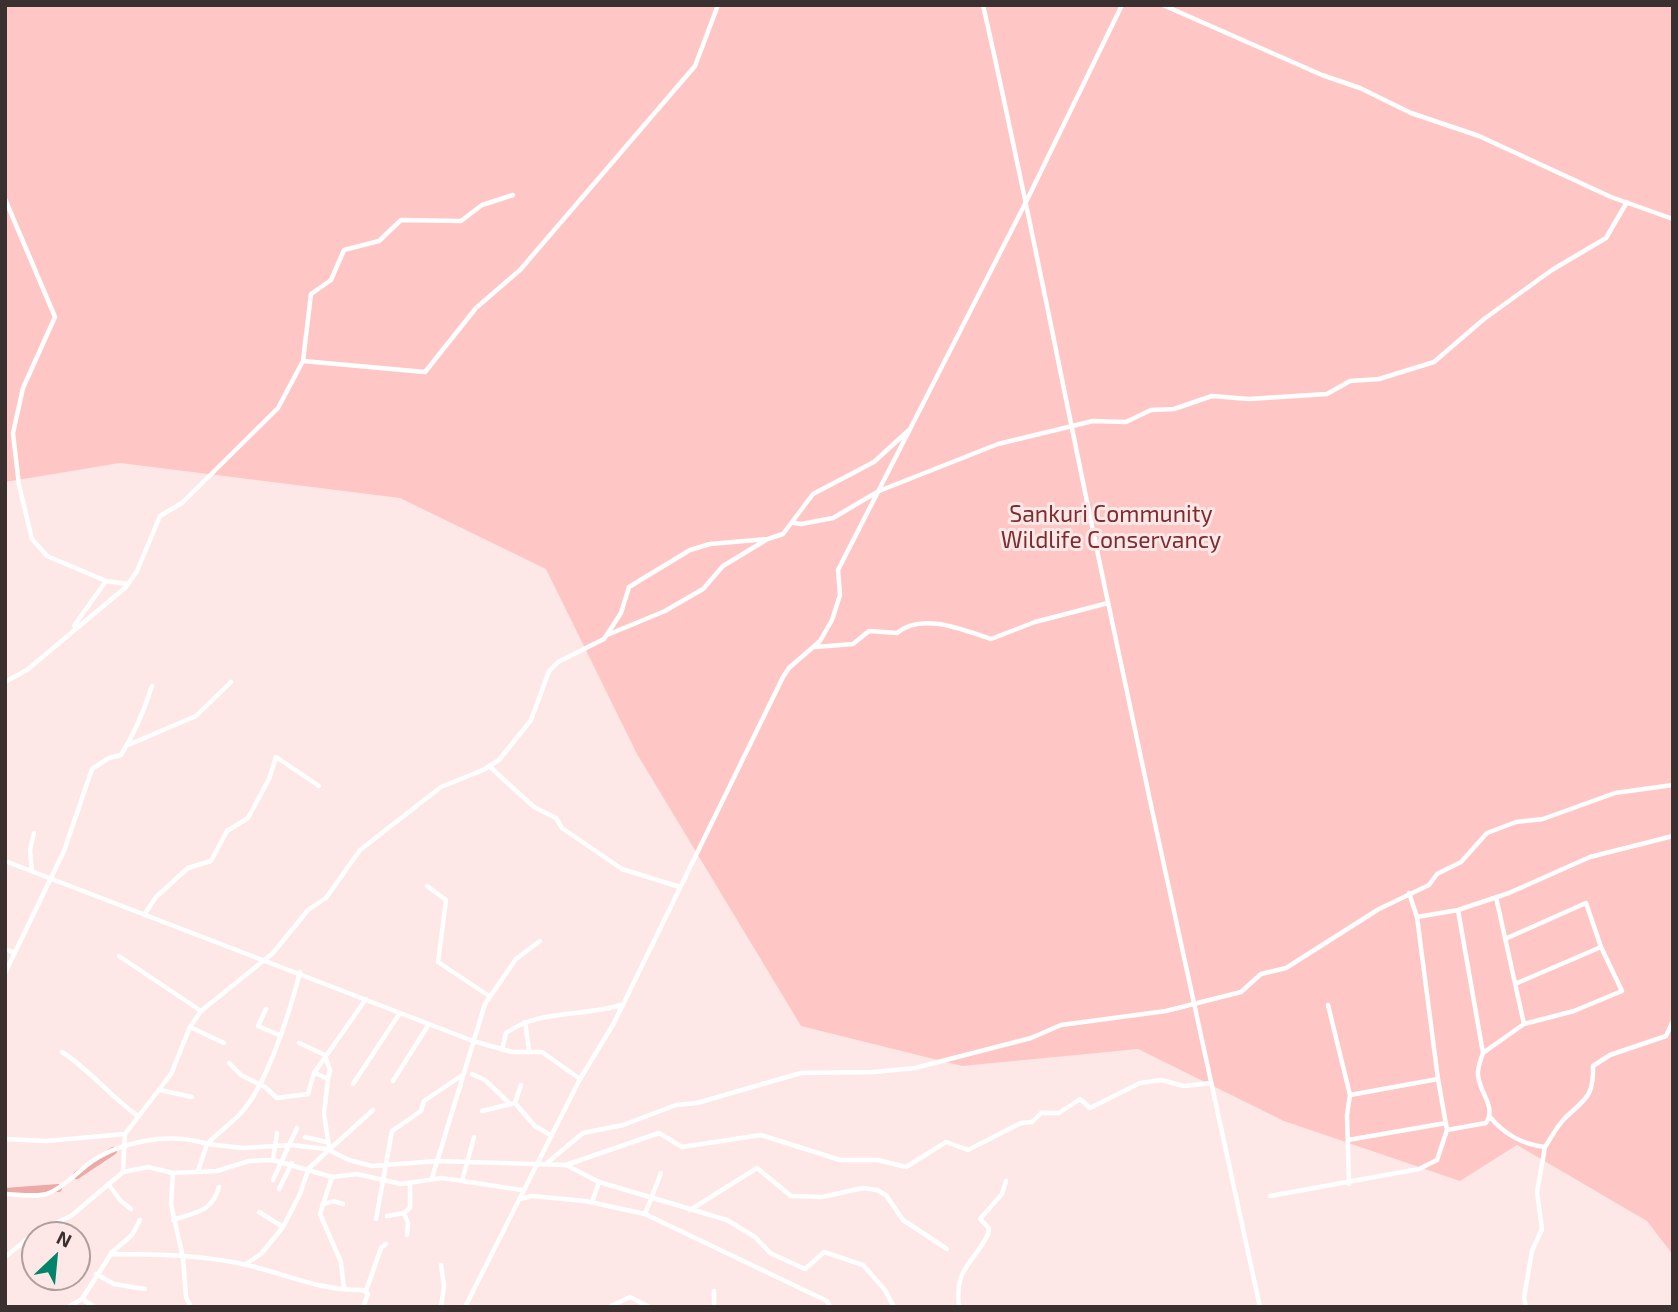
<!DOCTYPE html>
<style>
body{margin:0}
#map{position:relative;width:1678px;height:1312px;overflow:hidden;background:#fee8e7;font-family:"Exo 2",sans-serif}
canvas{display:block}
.frame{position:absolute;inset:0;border:7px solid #3a302f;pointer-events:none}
.north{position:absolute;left:21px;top:1221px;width:70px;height:70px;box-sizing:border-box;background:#fee8e7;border:2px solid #b09e9d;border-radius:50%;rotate:26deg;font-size:19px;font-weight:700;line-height:28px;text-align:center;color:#3a302f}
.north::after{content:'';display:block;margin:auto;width:24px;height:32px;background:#008568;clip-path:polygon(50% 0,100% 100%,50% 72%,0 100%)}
</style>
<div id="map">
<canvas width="1678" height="1312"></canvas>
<div class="frame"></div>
<div class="north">N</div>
</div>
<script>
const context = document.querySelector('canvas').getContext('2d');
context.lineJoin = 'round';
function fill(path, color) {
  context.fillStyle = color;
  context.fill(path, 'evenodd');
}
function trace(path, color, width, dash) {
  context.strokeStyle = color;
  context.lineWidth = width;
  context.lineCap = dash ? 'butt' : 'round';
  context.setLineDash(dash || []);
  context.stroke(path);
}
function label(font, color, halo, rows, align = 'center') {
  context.font = font + ' "Exo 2",sans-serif';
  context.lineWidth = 6;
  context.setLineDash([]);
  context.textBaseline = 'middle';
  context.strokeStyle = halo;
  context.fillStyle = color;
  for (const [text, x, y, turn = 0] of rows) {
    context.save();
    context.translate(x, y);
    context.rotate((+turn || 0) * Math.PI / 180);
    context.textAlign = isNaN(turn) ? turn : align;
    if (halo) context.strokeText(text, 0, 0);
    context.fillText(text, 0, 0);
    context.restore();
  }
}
const green = new Path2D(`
 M5,5H1673V1255L1647,1221L1517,1145L1460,1181L1284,1121L1138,1049L962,1066L801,1026L637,754L546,569L400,498L120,463L5,482Z`);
const river = new Path2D(`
 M77,1175L113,1151
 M5,1192L58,1188`);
const minor = new Path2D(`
 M983,5C1027,199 1064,394 1105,588C1155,828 1208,1067 1260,1307
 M1163,5L1322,75L1360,88L1411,113L1479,136L1611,197L1673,219
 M5,199L55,317L23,388L13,433L19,485L32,539L47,556L106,581L128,584
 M303,361L425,372L476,308L520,270L695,66L718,5
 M794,523L801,524L833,518L879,491L998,444L1093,421L1126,422L1151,410L1174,409L1212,396L1249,399L1327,394L1350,381L1379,379L1434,362L1484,319L1552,270L1606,238L1627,202
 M74,626L106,581
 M607,635L665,611L703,589L723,566L766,540
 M816,647L853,644L869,631L897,633C922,612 963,630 991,639L1035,622L1108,603
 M5,682L27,670L126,587L137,571L160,516L182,503L278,408L303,361L311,294L331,280L344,250L379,241L401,220L461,221L482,205L513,195
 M128,745L196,716L231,682
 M490,767L534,807L556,818L562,828L622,869L680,887
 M5,861L473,1041L512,1052H542L580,1079
 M32,871L30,850L34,833
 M427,886L446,900L438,962L489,996
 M1409,893L1417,917L1438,1079
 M1458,910L1483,1053
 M144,915L156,897L188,868L211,861L227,831L248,818L269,779L276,757L319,786
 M1417,917L1458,910L1509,893L1590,857L1673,836
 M1505,939L1586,903L1601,947L1622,991L1574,1011L1524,1024
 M5,949L15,953
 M119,956L201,1011
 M300,972C290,1011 267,1087 239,1115C229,1125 217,1134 207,1144L243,1148L291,1145L327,1149L349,1160L372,1166L437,1161L566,1165L659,1133L682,1147L761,1135L840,1160H878L906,1167L946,1142L968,1150L1021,1123L1032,1122L1041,1113H1059L1080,1099L1090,1108L1140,1083L1161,1080L1184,1086L1211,1083
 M5,973L64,851L92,769L109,758L121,755C135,733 144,711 152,686
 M1515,984L1601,947
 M1328,1005L1350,1095L1347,1115L1349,1184
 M266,1009L258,1026L279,1035
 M525,1022L529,1050
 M190,1027L224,1043
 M299,1043L325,1055L330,1070L328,1079
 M502,1050L506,1033C539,1009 583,1017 621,1005
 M62,1052C91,1071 110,1096 138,1116
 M229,1063L241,1075L265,1087L277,1098L308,1094L314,1073L366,999
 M315,1073L328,1079L324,1114L329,1146
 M472,1074L485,1080L508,1102
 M393,1081L429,1024
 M353,1084L400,1013
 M160,1090L192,1097
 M1350,1095L1438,1079L1447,1130
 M515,1103L521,1085
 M482,1111L515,1103L535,1126L552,1136
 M1490,1117C1505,1135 1522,1144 1545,1147L1537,1192L1542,1229L1532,1251L1524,1298L1526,1307
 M305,1137L326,1142
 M5,1139L46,1141L125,1134
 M1348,1140L1446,1123
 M1545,1147C1551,1138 1557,1126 1565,1118C1585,1099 1594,1097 1593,1066L1610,1055L1666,1036L1673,1021
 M273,1160L277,1133
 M547,1163L583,1133L623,1125L676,1105L697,1103L801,1073L874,1072L915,1068L1031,1038L1061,1025L1166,1011L1241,992L1261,974L1286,968L1379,909L1429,885L1437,874L1461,862L1487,833L1516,822L1543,819L1615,793L1673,785
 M566,1165L599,1182
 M123,1172L125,1134L171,1074L190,1027L201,1011L273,953L308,910L326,898L360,850L441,787L483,770L499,760L531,720L549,671L558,662L604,639L621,613L629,587L690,550L710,544L768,539L783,534L813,494L874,462L909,430
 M173,1173L171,1204L183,1258L186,1297L191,1307
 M332,1177L320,1214L341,1262L344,1289
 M432,1178L485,1004L516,959L540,941
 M273,1180L297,1128
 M462,1181L474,1137
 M108,1184L121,1201L131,1209
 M279,1189L292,1163
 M5,1194C16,1194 39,1198 49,1193C63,1187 75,1175 87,1165C118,1141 170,1132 207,1144L198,1171
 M1270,1196L1419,1169L1437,1160L1447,1130L1486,1123C1497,1107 1479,1092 1478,1075C1477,1068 1481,1059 1483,1053L1524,1024L1496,897
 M520,1199L532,1196L585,1201L645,1214L827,1301L830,1307
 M592,1202L599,1182L727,1220L755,1237L770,1253L805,1269L824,1252L863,1265L885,1290L894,1307
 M322,1205L333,1201L343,1204
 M690,1210L757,1168L791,1196L822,1197L863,1188L877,1190L886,1195L903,1220L947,1249
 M259,1212L283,1227
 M404,1213L408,1223L407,1235
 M645,1214L661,1173
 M387,1216L404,1213L410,1208V1184
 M376,1219L392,1131L421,1111L424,1101L461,1076
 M173,1220C195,1212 212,1213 219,1187
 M111,1253L132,1235L140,1220
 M5,1257L36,1232L71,1216L123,1172L148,1167L173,1173L217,1171L249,1161L273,1160L332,1177L357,1174L401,1184L442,1178L522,1190
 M246,1264L261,1254L283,1227L300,1194L309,1168L373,1110
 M441,1265L444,1286L441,1307
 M96,1274L114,1284L145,1289
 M366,1291L381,1248L386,1244
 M714,1291V1307
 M82,1299L111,1254C155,1254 204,1255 247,1265C286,1274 321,1291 363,1290L368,1294L363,1307
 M68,1307L82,1299L95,1307
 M465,1307L580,1079L614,1023L783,677L789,668L820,641L832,620L840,595L838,570L1027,200L1122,5
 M609,1307L630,1297L649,1307
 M959,1307C954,1267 974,1264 988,1234L989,1228L980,1219L1002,1194L1006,1181`);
const parkNames = [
 ["Sankuri Community",1111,514],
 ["Wildlife Conservancy",1111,540]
];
fill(green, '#fec7c5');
trace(river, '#eca9a7', 8);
trace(minor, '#fff', 4.5);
label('23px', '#7c2d30', '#fee8e7', parkNames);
</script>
